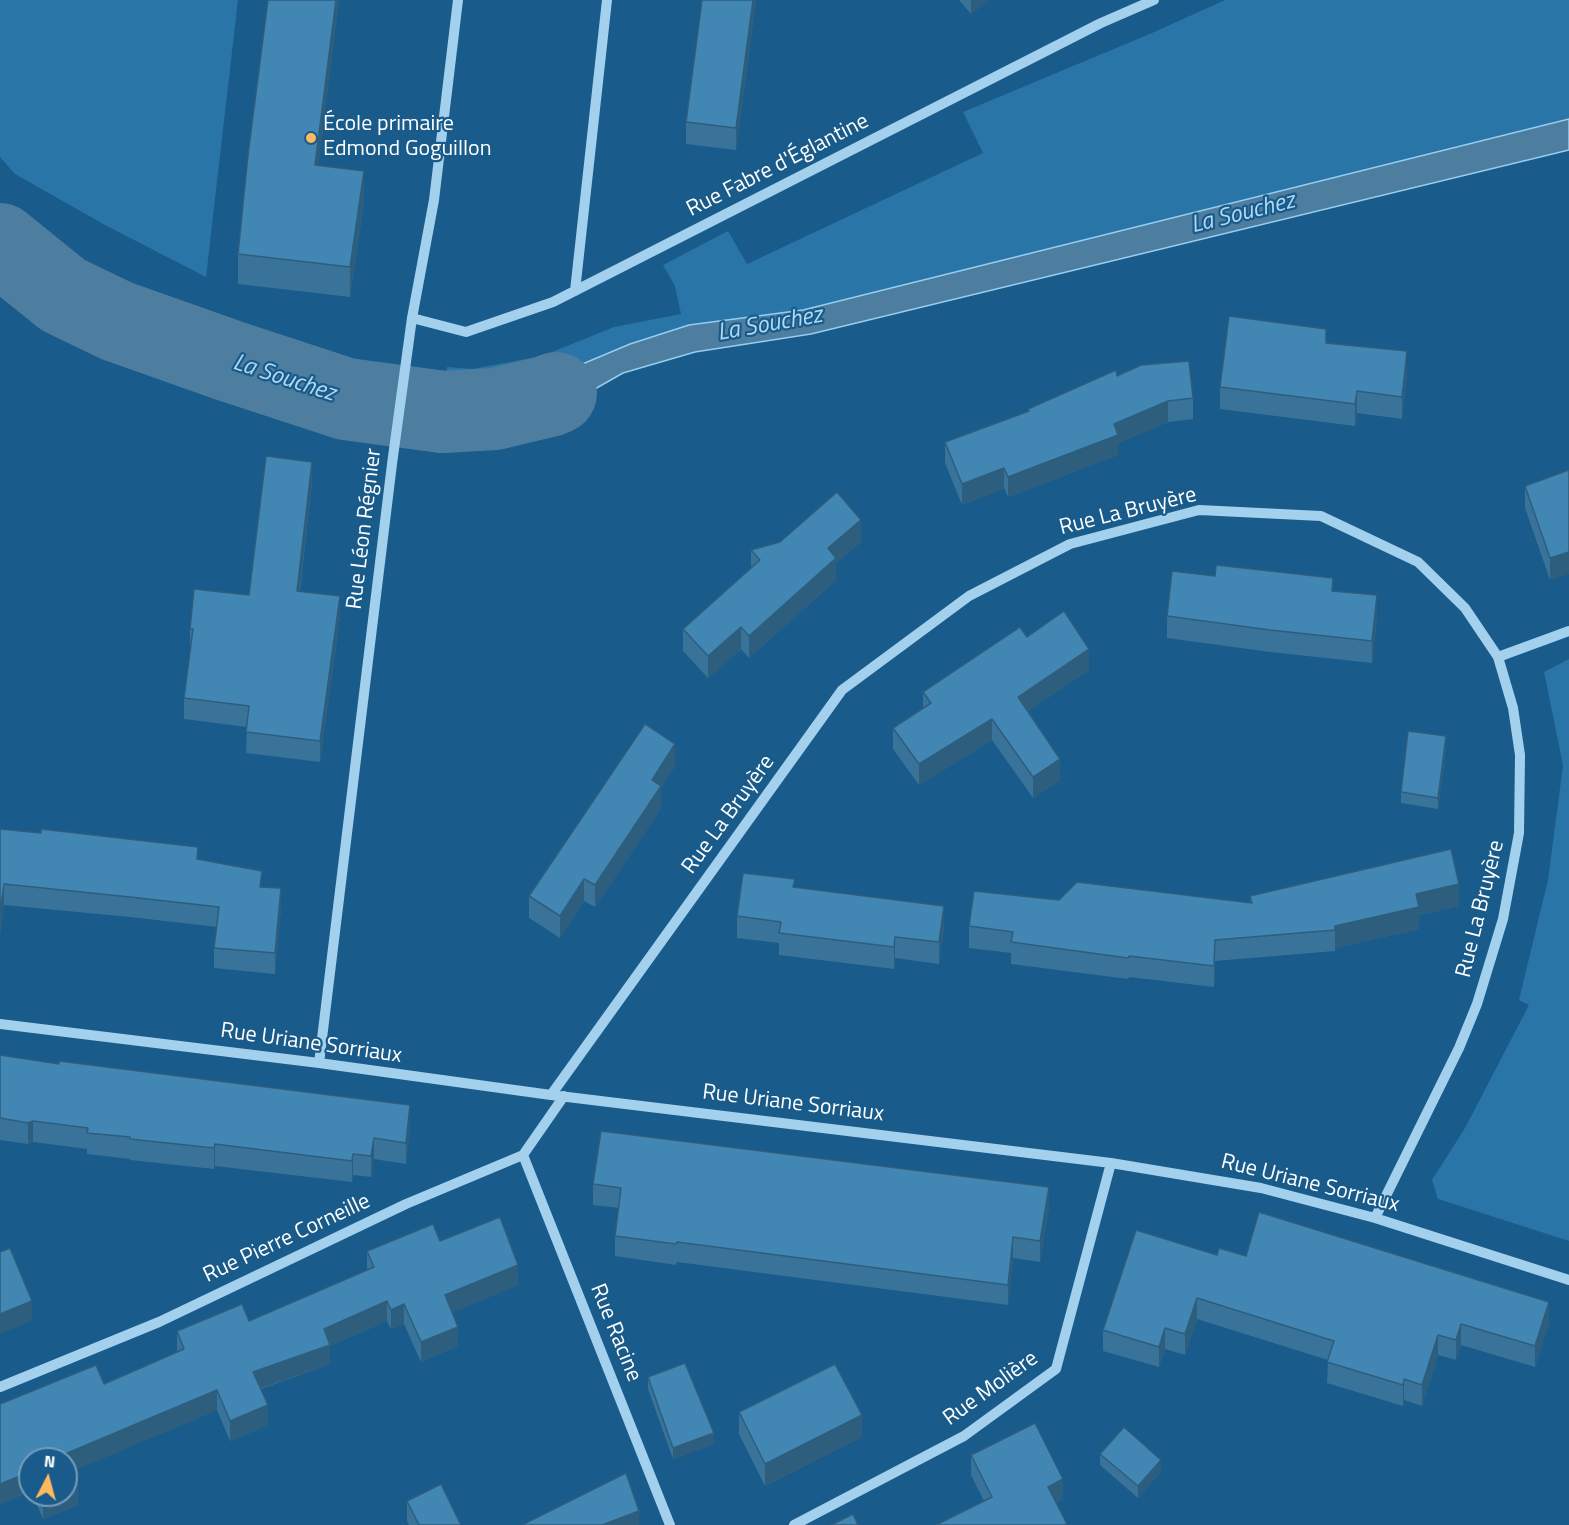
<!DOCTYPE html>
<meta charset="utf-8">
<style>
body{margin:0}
#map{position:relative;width:1569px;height:1525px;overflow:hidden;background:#195b8a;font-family:"Titillium Web",sans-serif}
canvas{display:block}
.north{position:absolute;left:18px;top:1447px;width:60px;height:60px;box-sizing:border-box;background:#195b8a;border:2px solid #759db9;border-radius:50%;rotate:6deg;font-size:16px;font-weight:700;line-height:24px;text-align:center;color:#fff}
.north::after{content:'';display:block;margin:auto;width:21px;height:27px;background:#ffb95f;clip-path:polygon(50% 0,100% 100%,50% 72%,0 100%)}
</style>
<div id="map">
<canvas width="1569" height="1525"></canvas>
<div class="north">N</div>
</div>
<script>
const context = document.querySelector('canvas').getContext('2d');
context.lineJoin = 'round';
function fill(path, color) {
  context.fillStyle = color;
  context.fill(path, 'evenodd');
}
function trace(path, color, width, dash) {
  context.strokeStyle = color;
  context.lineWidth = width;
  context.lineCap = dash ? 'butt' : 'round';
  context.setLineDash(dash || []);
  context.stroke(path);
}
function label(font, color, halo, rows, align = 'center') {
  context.font = font + ' "Titillium Web",sans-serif';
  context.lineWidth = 4.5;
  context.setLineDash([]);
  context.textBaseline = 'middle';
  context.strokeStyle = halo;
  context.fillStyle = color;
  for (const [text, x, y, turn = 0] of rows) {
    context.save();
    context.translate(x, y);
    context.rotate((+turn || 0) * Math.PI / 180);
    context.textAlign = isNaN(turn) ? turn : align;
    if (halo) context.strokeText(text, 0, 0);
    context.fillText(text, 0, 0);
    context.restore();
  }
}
const green = new Path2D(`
 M0,0H238L206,277L105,225L15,174L0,157Z
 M1225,0H1569V119L802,310L689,325L630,344L512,394L482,397L445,392L447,367L472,369L542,356L614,327L681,314L675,286L663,265L728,231L747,264L983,153L963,112L1152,33Z
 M1569,659V1241L1438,1199L1432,1180L1465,1128L1529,1005L1519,1000L1548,880L1563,765L1544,672Z`);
const water = new Path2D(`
 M1569,119V150L811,334L695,352L623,373L551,414L483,429L441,427L445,392L482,397L511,394L630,344L689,325L803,310Z`);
const river = new Path2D(`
 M0,244L63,295L117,321L230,361L346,399L443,412L495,409L549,396L556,393`);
const minor = new Path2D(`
 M575,291L607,0
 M412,318L466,332L553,302L1101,23L1154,0
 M1498,657L1569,631
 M0,1024L319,1063L551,1095L1111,1163L1261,1188L1375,1218L1569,1280
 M319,1063L392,464L412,318L434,200L458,0
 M551,1095L842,690L969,596L1070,544L1199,510L1321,516L1418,562L1465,608L1498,657L1513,708L1520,755L1519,833L1503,919L1477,1004L1459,1048L1375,1218
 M523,1155L670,1525
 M0,1387L159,1322L406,1204L523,1155L564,1096
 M794,1525L964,1436L1056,1369L1111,1163`);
const wall = new Path2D(`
 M339,0L318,165L364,201L350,297L238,284V254Z
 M702,0H756L736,150L686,144V122Z
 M959,0H988L971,14Z
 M1326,343L1407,373L1402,419L1357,413L1355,426L1220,409V387Z
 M1117,376L1193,398V419L1168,422L1118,443V455L1008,497L1004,488L962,505L945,463V442L1028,412V409Z
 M1569,470L1550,580L1525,508V486Z
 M312,483L300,591L340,617L320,762L246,753L247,727L184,719V698L190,650V629L249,595Z
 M861,542L836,563V580L749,658L741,649L708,678L683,651V629L751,568V550Z
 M1333,591L1377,617L1372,663L1270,652L1167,638V616Z
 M1027,637L1089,670L1028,711L1060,780L1033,798L992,740L919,785L893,749V728L923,708V692Z
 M1446,747L1438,809L1401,803V792Z
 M675,766L661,788V808L595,907L584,901L560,938L529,918V896Z
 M0,829L198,859L262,887L281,908L275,974L214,968V948L217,927L130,917L4,905L0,934Z
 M795,888L944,928L939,964L895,958L894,969L837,962L779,955V943L737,938V916Z
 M1250,896L1459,906L1419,915V929L1335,948V951L1215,961L1214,987L1129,977L1128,979L1011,964V953L969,948V926L1059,900L1250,903Z
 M0,1055L410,1127L406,1164L374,1159L371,1177L353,1175L352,1182L215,1166L214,1169L130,1160V1159L87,1154V1149L33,1142L28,1144L0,1140Z
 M593,1184L1049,1207L1040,1262L1013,1258L1008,1305L677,1262L676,1265L615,1256V1236L619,1208L593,1205Z
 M500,1217L518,1265V1285L452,1312L458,1327V1346L421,1362L404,1324L391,1329L387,1321L330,1346V1364L261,1389L268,1405V1425L230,1441L217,1410L72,1471L78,1485V1505L43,1519L33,1495H66V1459H30V1492L0,1504V1404L96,1365L104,1384L177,1352V1331L242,1304L249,1321L367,1270V1251L433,1224L440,1241Z
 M1217,1255L1246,1256L1549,1323L1535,1367L1461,1345L1456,1360L1438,1355L1422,1406L1404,1400L1403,1406L1327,1383L1328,1360L1197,1319L1185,1355L1165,1349L1159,1367L1103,1351V1330Z
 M648,1377L714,1444L673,1459L648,1389Z
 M739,1412L862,1437L765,1486L739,1434Z
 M1100,1454L1161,1471L1138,1498L1100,1465Z
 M971,1455L1063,1499L1056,1503L1067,1525L984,1501L971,1475Z
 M407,1501L461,1525H409L407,1521Z`);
const shadedWall = new Path2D(`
 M336,0H339L315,195V165Z
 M753,0H756L736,150V128Z
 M971,0H988L971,14Z
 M364,171V201L350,297V267Z
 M1407,351V373L1402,419V397Z
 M1357,391V413L1355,426V404Z
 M1168,401V422L1118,443V455L1008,497V477L1114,424Z
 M312,462V483L297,612V591Z
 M1004,468V488L962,505V484Z
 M861,520V542L836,563V580L749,658V636L828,548Z
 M1569,552V574L1550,580V558Z
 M1377,595V617L1372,663V641Z
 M340,596V617L320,762V741Z
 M741,627V649L708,678V656Z
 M1089,649V670L1018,718V697Z
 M992,719V740L919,785V764Z
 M1446,736V747L1438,809V798Z
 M675,744V766L661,788V808L595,907V885L652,780Z
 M1060,759V780L1033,798V777Z
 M584,879V901L560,938V916Z
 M4,884V905L0,934V913Z
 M1459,884V906L1419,915V929L1335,948V926L1416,894Z
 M281,888V908L275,974V953Z
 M944,906V928L939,964V942Z
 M895,937V958L894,969V947Z
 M1215,940V961L1214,987V966Z
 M410,1105V1127L406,1164V1143Z
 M33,1121V1142L28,1144V1123Z
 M374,1138V1159L371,1177V1156Z
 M215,1144V1166L214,1169V1148Z
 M353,1154V1175L352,1182V1161Z
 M1049,1187V1207L1040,1262V1241Z
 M1013,1237V1258L1008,1305V1285Z
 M518,1265V1285L445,1315V1295Z
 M1197,1298V1319L1185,1355V1334Z
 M32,1301V1321L0,1334V1314Z
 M387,1301V1321L330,1346V1364L253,1391V1372L324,1329Z
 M1549,1302V1323L1535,1367V1346Z
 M404,1304V1324L391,1329V1310Z
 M1461,1324V1345L1456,1360V1340Z
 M458,1327V1346L421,1362V1342Z
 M1165,1328V1349L1159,1367V1347Z
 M1438,1335V1355L1422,1406V1385Z
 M1404,1379V1400L1403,1406V1385Z
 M217,1390V1410L66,1474L65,1454Z
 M268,1405V1425L230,1441V1421Z
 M862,1415V1437L765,1486V1464Z
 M714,1433V1444L673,1459V1448Z
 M1161,1460V1471L1138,1498V1486Z
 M30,1472V1492L0,1504V1484Z
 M1063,1479V1499L1048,1507V1487Z
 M78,1485V1505L43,1519V1499L52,1495H66V1490Z
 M639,1511V1525H602Z`);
const building = new Path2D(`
 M268,0H336L315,165L364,171L350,267L238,254L248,155Z
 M702,0H753L736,128L686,122Z
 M1229,316L1326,329V343L1407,351L1402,397L1357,391L1355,404L1220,387Z
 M1189,361L1193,398L1168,401L1114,424L1118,435L1008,477L1004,468L962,484L945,442L1029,411L1028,409L1116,370L1117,376L1141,365Z
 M266,456L312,462L297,591L340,596L320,741L246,732L249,706L184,698L193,629H190L194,589L249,595Z
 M1569,470V552L1550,558L1525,486Z
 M837,492L861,520L828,548L836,558L749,636L741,627L708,656L683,629L760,560L751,550L780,542Z
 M1216,565L1333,578L1332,591L1377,595L1372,641L1270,630L1167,616L1172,571L1215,576Z
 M1064,611L1089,649L1018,697L1060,759L1033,777L992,719L919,764L893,728L931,703L923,692L1020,627L1027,637Z
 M645,724L675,744L652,780L661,786L595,885L584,879L560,916L529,896Z
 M1408,731L1446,736L1438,798L1401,792Z
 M0,829L41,833V829L198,847L197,859L262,871L260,887L281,888L275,953L214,948L219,907L130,897L4,884L0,913Z
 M1451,849L1459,884L1416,894L1419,907L1335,926V930L1215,940L1214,966L1129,956L1128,958L1011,942L1013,932L969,926L974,891L1059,900L1077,882L1252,903L1250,896Z
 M743,873L795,879L793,887L944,906L939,942L895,937L894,947L779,933L781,922L737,916Z
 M0,1055L59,1064V1061L410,1105L406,1143L374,1138L371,1156L353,1154L352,1161L215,1144L214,1148L130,1139V1137L87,1133L88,1128L33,1121L28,1123L0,1118Z
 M601,1131L1049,1187L1040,1241L1013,1237L1008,1285L677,1242L676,1244L615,1236L621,1188L593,1184Z
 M1259,1212L1549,1302L1535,1346L1461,1324L1456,1340L1438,1335L1422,1385L1404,1379L1403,1385L1327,1362L1334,1341L1197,1298L1185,1334L1165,1328L1159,1347L1103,1330L1136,1230L1217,1255L1219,1248L1246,1256Z
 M500,1217L518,1265L445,1295L458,1327L421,1342L404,1304L391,1310L387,1301L324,1329L330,1345L253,1372L268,1405L230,1421L217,1390L65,1454L78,1485L66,1490V1459H30V1472L0,1484V1404L96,1365L104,1384L184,1349L177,1331L242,1304L249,1321L374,1267L367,1251L433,1224L440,1241Z
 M10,1248L32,1301L0,1314V1252Z
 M685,1363L714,1433L673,1448L648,1377Z
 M835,1364L862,1415L765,1464L739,1412Z
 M1035,1423L1063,1479L1048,1487L1067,1524L1064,1525H936L992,1497L971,1455Z
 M1124,1427L1161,1460L1138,1486L1100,1454Z
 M626,1473L639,1511L602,1525H522Z
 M441,1484L461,1525H419L407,1501Z
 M41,1495H52L43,1499Z
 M853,1514L858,1525H831Z`);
const markers = [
 [311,138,6,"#ffb95f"]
];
const poiNames = [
 ["École primaire",323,125],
 ["Edmond Goguillon",323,150]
];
const streetNames = [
 ["Rue Fabre d'Églantine",778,166,-27],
 ["Rue La Bruyère",1128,512,-14],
 ["Rue Léon Régnier",365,529,-83],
 ["Rue La Bruyère",729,815,-54],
 ["Rue La Bruyère",1481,909,-76],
 ["Rue Uriane Sorriaux",311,1044,8],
 ["Rue Uriane Sorriaux",793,1104,7],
 ["Rue Uriane Sorriaux",1310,1184,14],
 ["Rue Pierre Corneille",287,1239,-25],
 ["Rue Racine",615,1333,68],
 ["Rue Molière",991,1389,-36]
];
const waterNames = [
 ["La Souchez",1243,214,-14],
 ["La Souchez",770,325,-10],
 ["La Souchez",284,379,18]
];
fill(green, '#2975a7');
fill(water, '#4e7e9f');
trace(water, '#96cdf0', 1.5);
trace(river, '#4e7e9f', 82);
trace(minor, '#a3d0ed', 10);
fill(wall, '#39739a');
fill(shadedWall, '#2e5e7d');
fill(building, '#4286b3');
trace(building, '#2e5e7d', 1.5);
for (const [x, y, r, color] of markers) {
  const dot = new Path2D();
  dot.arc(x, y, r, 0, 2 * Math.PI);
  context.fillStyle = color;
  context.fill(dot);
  trace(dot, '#195b8a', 2);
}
label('22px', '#fff', '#195b8a', poiNames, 'left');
label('22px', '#fff', '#195b8a', streetNames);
label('italic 24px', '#afd9f5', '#195b8a', waterNames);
</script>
